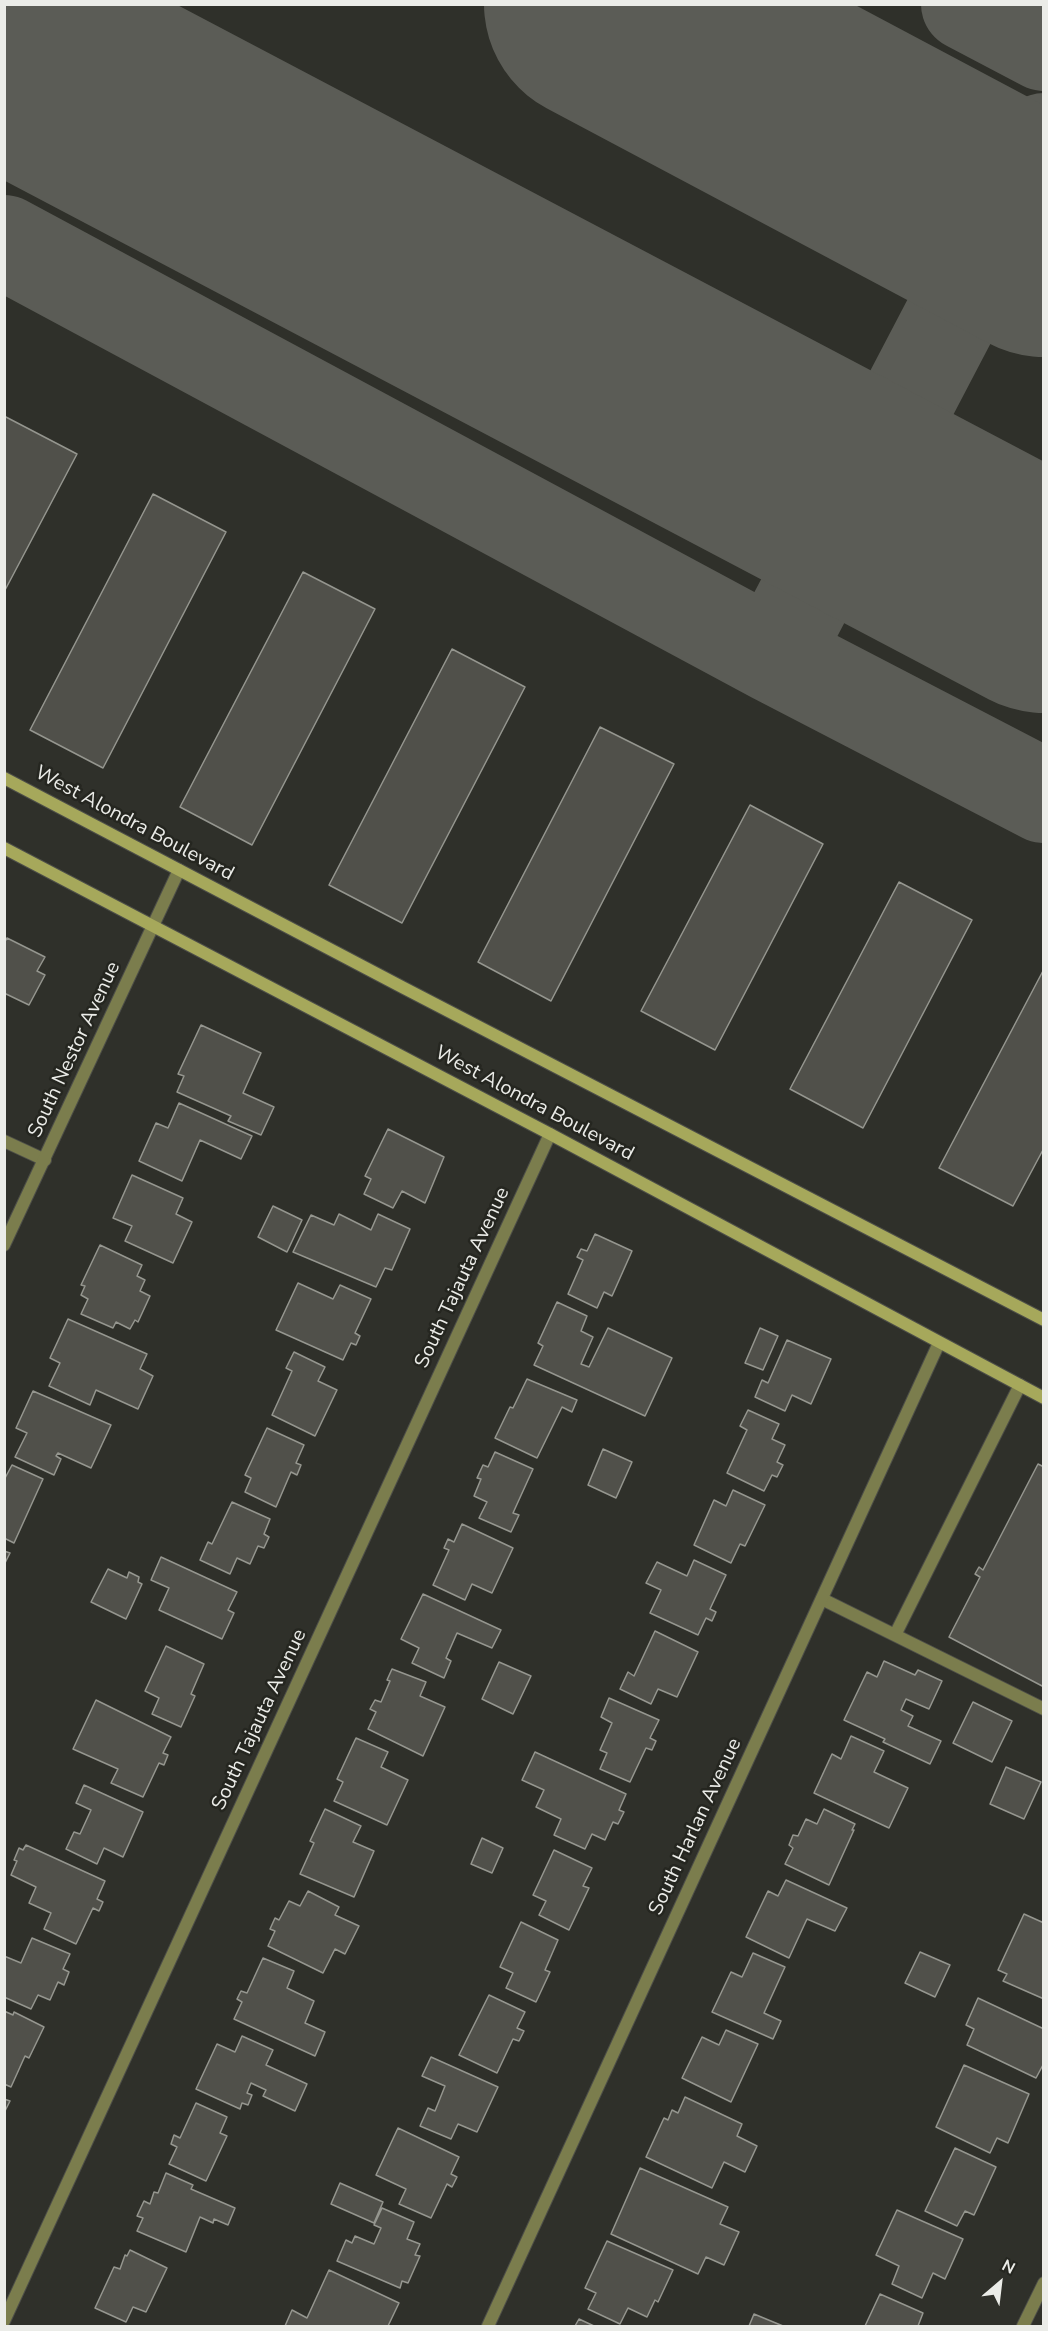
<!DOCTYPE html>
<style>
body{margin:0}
#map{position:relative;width:1048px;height:2331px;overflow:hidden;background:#2f302a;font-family:"Nunito Sans",sans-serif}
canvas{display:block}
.frame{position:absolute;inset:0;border:6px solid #ebece8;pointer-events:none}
.north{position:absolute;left:970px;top:2253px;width:60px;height:60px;-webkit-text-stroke:4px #252620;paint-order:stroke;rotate:28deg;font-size:16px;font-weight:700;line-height:24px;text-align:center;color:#ebece8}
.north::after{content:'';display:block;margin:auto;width:21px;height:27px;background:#ebece8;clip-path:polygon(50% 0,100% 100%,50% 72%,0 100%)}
</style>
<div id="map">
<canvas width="1048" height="2331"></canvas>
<div class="frame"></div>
<div class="north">N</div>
</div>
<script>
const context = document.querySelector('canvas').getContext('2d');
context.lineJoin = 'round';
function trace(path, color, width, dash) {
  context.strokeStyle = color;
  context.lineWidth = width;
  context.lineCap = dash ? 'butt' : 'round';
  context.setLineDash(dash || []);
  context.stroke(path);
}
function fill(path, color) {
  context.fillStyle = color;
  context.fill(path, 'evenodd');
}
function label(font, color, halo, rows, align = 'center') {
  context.font = font + ' "Nunito Sans",sans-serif';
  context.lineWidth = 5;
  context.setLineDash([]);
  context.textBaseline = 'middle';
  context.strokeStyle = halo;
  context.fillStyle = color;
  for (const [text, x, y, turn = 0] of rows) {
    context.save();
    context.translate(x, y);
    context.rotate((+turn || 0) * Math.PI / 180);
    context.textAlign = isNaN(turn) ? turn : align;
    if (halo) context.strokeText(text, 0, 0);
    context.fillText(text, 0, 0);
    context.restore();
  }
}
const taxiway = new Path2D(`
 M968,4L1044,44
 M4,242L774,656L1044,796
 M774,656L1044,140`);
const runway = new Path2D(`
 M602,4L1044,239
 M4,47L1044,595`);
const building = new Path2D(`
 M4,416L77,454L4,592Z
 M153,494L226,532L103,768L30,730Z
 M303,572L375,609L252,845L180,807Z
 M452,649L525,687L402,923L329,885Z
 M600,727L674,764L551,1001L478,962Z
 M750,805L823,844L715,1050L641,1011Z
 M899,882L972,920L863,1128L790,1089Z
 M7,938L45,957L37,971L45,975L29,1005L4,993V943Z
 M1044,969V1148L1013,1206L939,1168Z
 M201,1025L261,1053L243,1093L274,1107L261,1135L228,1121L231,1116L177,1092L184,1076L178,1074Z
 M179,1103L252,1136L241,1159L200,1140L182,1181L139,1161L156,1123L168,1128Z
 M388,1129L444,1157L425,1203L402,1191L393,1208L364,1194L371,1179L365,1176Z
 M132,1175L183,1198L176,1214L192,1222L173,1263L125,1241L132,1226L113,1218Z
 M273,1206L302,1220L287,1252L258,1237Z
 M339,1214L371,1230L378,1214L410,1229L392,1270L385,1268L376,1287L293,1252L311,1215L334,1225Z
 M595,1234L632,1251L612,1296L604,1292L597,1308L568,1294L583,1260L577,1257L581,1249L587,1251Z
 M100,1245L142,1265L137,1276L145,1280L140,1291L150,1296L138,1322L135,1320L130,1329L116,1322L113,1328L81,1314L88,1299L81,1295L85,1286L81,1285Z
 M298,1283L333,1299L340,1285L371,1299L355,1333L360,1336L356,1345L351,1343L343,1360L276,1330Z
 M557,1302L587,1316L581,1331L593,1337L581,1364L589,1367L608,1328L672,1358L645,1416L534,1365L543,1346L538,1343Z
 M68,1319L147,1354L140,1369L153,1376L138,1409L96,1390L90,1405L49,1386L60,1363L50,1358Z
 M760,1328L778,1336L763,1370L745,1363Z
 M787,1340L831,1359L811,1404L792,1395L785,1411L755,1397L762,1380L768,1383Z
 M294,1352L325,1367L318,1381L337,1390L315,1436L272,1415L292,1371L286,1368Z
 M527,1379L577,1400L572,1412L562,1407L537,1458L495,1438L510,1407L513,1408Z
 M33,1391L111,1425L91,1468L58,1453L56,1456L61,1459L54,1475L15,1457L27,1433L16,1428Z
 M748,1410L779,1424L772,1439L785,1445L777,1462L783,1465L777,1477L772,1475L764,1491L727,1473L747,1430L740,1426Z
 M267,1428L304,1445L296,1463L301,1465L297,1475L291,1472L276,1507L245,1492L251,1478L245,1475Z
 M603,1449L632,1462L616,1498L588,1485Z
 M495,1452L533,1469L513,1513L519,1515L511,1532L479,1518L487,1502L474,1496L481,1479L477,1478L483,1465L488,1467Z
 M1038,1464L1044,1467V1687L949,1637L980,1577L975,1574L979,1567L983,1570Z
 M12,1465L43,1479L14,1543L4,1538V1480Z
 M733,1490L765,1505L745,1546L740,1544L731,1563L694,1545L714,1500L726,1506Z
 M232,1502L270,1519L264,1534L269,1537L264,1548L258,1546L250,1564L237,1558L230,1574L200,1560L208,1542L212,1544Z
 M462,1524L513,1548L492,1593L472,1584L465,1600L433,1585L449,1550L444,1548L448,1539L454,1542Z
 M4,1551L10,1553L4,1565Z
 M161,1557L237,1592L228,1610L234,1613L222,1639L159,1610L169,1588L151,1580Z
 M694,1560L726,1575L710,1609L716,1612L712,1621L706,1618L698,1635L650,1613L661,1590L646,1583L657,1562L687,1576Z
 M108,1569L127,1578L129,1572L139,1577L138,1582L142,1584L126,1619L91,1602Z
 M423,1594L501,1630L492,1648L457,1633L446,1658L451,1661L444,1678L412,1663L419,1648L401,1639Z
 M655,1631L698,1652L677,1697L658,1689L651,1704L620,1689L628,1672L634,1676Z
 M166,1646L204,1664L191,1694L195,1696L181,1727L152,1714L159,1698L145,1691Z
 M884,1661L915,1675L918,1670L942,1681L929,1709L906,1699L901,1710L913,1716L908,1726L941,1741L930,1764L883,1742L885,1739L844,1720L867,1672L877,1677Z
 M499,1662L531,1676L513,1714L482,1699Z
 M392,1669L426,1682L420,1696L445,1707L423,1756L368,1729L376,1712L370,1709L375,1700L381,1702L390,1681L387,1680Z
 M609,1698L659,1720L650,1738L656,1741L652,1750L646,1748L630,1782L600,1769L607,1753L600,1750L612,1723L601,1717Z
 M96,1700L171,1737L163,1753L168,1755L164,1765L159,1763L143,1797L111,1783L118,1769L73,1749Z
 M973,1702L1012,1721L992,1762L953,1743Z
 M851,1736L884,1751L874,1772L908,1788L889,1828L814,1793L832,1754L841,1759Z
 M356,1738L388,1752L381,1767L408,1780L387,1825L334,1801L343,1782L337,1779Z
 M535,1752L626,1794L619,1810L624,1812L618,1824L613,1822L605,1840L592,1834L585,1849L554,1835L561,1819L536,1807L544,1790L522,1780Z
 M1006,1767L1041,1782L1024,1819L990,1804Z
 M84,1785L143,1812L123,1857L104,1848L97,1864L66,1849L74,1832L80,1834L91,1810L76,1803Z
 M325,1809L361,1826L353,1842L374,1851L354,1897L300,1874L314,1843L310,1841Z
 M824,1809L855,1824L852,1830H854L829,1885L785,1864L793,1848L789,1845L793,1835L798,1836L806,1819L817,1824Z
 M482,1838L503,1848L492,1873L471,1864Z
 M26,1845L105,1881L97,1899L103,1902L99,1911L93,1908L76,1944L44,1929L51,1913L29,1903L36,1887L11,1875L17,1861L14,1860L19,1848L23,1850Z
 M554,1850L592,1868L583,1886L589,1888L569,1930L539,1915L546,1901L533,1895Z
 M786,1880L847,1908L835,1931L807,1919L789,1958L746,1937L768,1891L778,1896Z
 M308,1891L339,1907L335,1915L359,1926L345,1954L335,1949L323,1973L268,1946L275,1931L270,1929L275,1918L279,1920L289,1901L300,1906Z
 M1024,1914L1044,1923V1999L1003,1981L1007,1974L998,1970Z
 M521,1922L558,1940L545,1970L550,1972L536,2002L506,1988L513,1973L500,1967Z
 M32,1938L70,1954L63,1969L69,1972L64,1985L58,1982L50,2000L38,1995L31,2009L4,1997V1956L21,1963Z
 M920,1952L950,1965L935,1997L905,1983Z
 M753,1953L785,1967L764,2013L781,2021L773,2039L712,2012L731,1972L742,1977Z
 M263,1958L294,1971L287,1988L314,2001L305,2023L325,2032L315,2056L234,2019L242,2002L237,1999L241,1991L247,1993Z
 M489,1995L525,2012L517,2028L524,2031L519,2041L513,2039L497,2073L459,2055Z
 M978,1998L1044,2029V2063L1036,2078L967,2045L974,2029L966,2025Z
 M4,2011L13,2015L14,2012L44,2027L29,2058L25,2056L11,2087L4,2084Z
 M726,2030L758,2044L731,2102L682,2078L702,2037L719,2045Z
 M242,2036L273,2050L266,2065L307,2084L295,2111L263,2096L266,2090L251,2083L247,2093L252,2095L248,2105L242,2103L240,2109L196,2089L217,2044L235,2052Z
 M431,2057L498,2087L477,2132L458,2124L451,2139L420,2126L428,2108L435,2111L445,2086L422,2076Z
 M964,2065L1029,2094L1008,2143L997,2138L990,2153L936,2127Z
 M685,2097L742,2124L737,2136L757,2146L745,2172L724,2162L712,2188L646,2157L664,2118L668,2120L672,2110L678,2113Z
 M4,2099L10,2101L4,2113Z
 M196,2103L227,2117L220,2133L227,2136L206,2181L169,2164L177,2147L171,2144L174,2135L180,2138Z
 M398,2128L459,2157L451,2174L457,2177L452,2187L447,2184L431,2218L399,2204L406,2189L376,2175Z
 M955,2148L996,2167L974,2215L965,2211L957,2226L925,2211Z
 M640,2168L728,2207L720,2224L739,2232L724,2265L706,2257L698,2274L611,2234Z
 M166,2173L193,2185L191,2189L235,2208L228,2225L214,2219L213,2223L200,2217L186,2252L137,2231L143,2218L137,2216L144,2201L150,2204L154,2192L158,2193Z
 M340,2183L383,2202L374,2223L331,2204Z
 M382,2208L414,2222L407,2239L420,2244L415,2255L420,2256L408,2283L402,2281L400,2288L337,2261L346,2240L352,2243L355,2236L374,2244L381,2228L374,2225Z
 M897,2210L963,2239L945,2279L933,2273L922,2298L892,2284L899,2266L876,2255Z
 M607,2241L673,2270L658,2302L655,2300L647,2317L628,2308L620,2324L588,2309L596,2293L585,2288Z
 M130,2250L167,2268L146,2312L133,2307L126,2322L95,2308L114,2267L120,2269L125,2255L127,2256Z
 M329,2270L399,2303L388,2326H285L292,2310L307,2318Z
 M880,2294L923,2313L918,2326H865Z
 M754,2314L783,2326H749Z
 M579,2319L594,2326H575Z`);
const lane = new Path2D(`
 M4,1141L45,1160
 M822,1599L1044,1709
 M895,1635L1020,1385`);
const street = new Path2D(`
 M4,1245L179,870
 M4,2321L550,1134
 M488,2326L939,1343
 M1023,2326L1044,2283`);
const secondary = new Path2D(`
 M4,778L402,987L1044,1320
 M4,848L550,1134L1044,1398`);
const streetNames = [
 ["West Alondra Boulevard",134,824,28],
 ["South Nestor Avenue",75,1050,-65],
 ["West Alondra Boulevard",534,1104,28],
 ["South Tajauta Avenue",463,1278,-65],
 ["South Tajauta Avenue",260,1720,-65],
 ["South Harlan Avenue",696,1827,-65]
];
trace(taxiway, '#5b5c56', 94);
trace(runway, '#5b5c56', 236);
fill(building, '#50504a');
trace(building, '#95968f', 1.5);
trace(lane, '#4d4e48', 14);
trace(street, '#4d4e48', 14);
trace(secondary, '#4d4e48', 14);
trace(lane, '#7b7d4d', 12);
trace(street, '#7b7d4d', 12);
trace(secondary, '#a6a85b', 12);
label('20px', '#ebece8', '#252620', streetNames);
</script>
